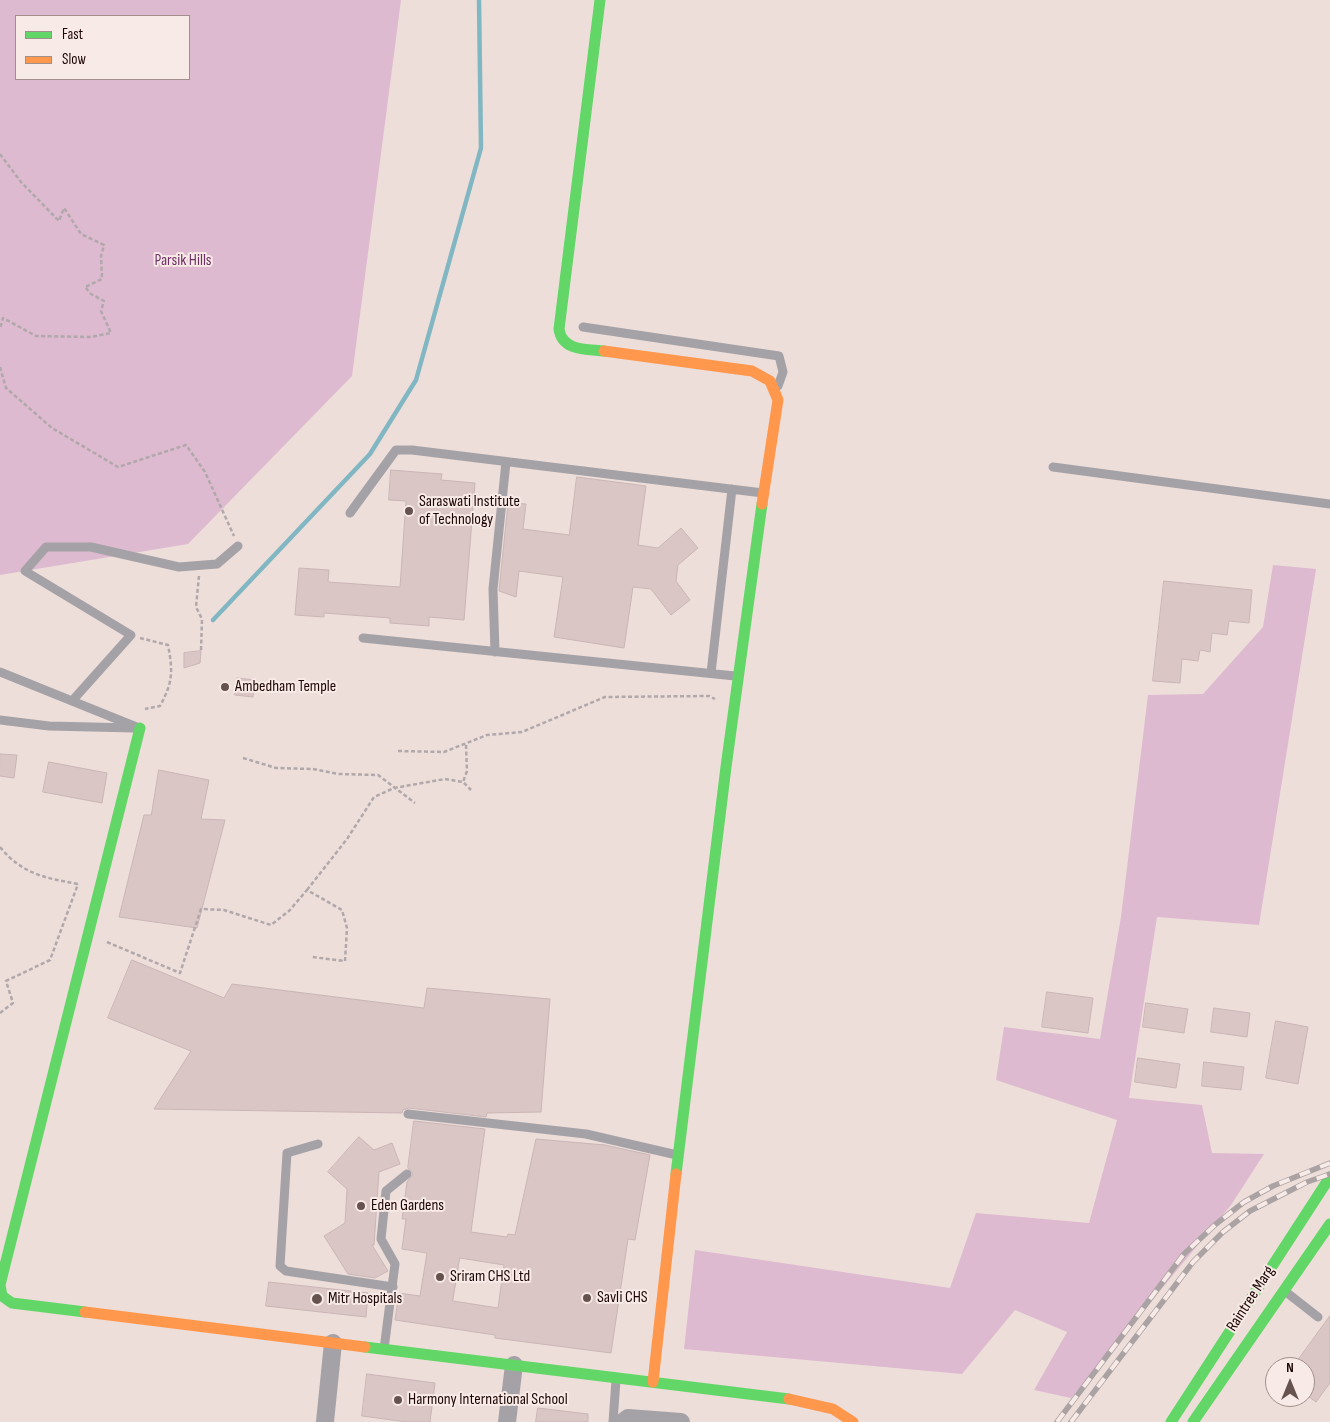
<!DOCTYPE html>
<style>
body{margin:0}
#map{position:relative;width:1330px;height:1422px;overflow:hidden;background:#eededa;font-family:"Sofia Sans Condensed",sans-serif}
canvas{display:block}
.legend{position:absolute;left:15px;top:15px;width:175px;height:65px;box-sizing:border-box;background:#f8eae6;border:1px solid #a08f8b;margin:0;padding:6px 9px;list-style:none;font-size:15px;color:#1c0603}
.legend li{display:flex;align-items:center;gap:10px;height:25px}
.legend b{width:25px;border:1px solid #a08f8b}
.north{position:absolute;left:1265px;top:1357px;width:50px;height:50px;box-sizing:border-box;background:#f8eae6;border:1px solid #a08f8b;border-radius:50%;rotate:0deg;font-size:14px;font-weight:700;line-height:20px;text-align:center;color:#1c0603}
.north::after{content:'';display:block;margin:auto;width:18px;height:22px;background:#66524e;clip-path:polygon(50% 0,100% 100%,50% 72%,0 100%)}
</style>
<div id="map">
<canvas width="1330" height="1422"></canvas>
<ul class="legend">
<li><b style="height:6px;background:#63d668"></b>Fast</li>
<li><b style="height:6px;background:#ff974d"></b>Slow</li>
</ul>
<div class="north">N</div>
</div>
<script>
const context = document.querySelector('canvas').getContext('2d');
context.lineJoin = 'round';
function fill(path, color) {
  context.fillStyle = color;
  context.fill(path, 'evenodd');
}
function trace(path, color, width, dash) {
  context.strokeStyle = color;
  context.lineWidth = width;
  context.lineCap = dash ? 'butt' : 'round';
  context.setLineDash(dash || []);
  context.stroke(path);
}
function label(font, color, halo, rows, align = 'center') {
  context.font = font + ' "Sofia Sans Condensed",sans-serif';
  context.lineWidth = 4;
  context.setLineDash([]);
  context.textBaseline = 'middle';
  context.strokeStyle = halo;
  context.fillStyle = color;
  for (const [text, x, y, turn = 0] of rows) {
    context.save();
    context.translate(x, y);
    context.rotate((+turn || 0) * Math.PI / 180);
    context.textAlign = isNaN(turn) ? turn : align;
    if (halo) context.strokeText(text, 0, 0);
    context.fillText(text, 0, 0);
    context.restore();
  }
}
const green = new Path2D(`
 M0,0H401L352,376L188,544L0,575ZM16,16H189V79H16Z
 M1273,565L1316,569L1259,925L1157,917L1129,1098L1202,1105L1212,1153L1264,1154L1231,1205L1071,1398L1034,1390L1067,1332L1015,1310L962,1374L684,1349L695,1250L950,1288L976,1213L1089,1223L1117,1120L996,1080L1004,1027L1100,1039L1121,917L1148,695L1203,694L1263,627Z`);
const stream = new Path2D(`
 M213,620L370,454L416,380L481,148L479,0`);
const building = new Path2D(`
 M391,470L442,474L441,480L475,483L464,620L429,617V626L390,623V618L324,613V617L295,615L299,568L329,570L328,582L400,587L406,501L389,500Z
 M577,477L646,486L638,545L658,548L681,528L698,548L678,565L676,581L690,600L671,615L651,589L633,587L624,648L554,637L563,577L519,571L516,597L499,591L508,503L526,504L523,529L569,535Z
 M1164,581L1252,590L1249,623L1229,621L1227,635L1212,633L1210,652L1200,650L1198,661L1182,659L1180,683L1153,681Z
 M201,651L200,663L184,668V653Z
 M237,678L255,680L253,697L235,695Z
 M0,754L17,755L14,778L0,776Z
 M49,762L107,773L102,803L43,792Z
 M159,770L209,780L201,819L225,820L197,928L119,917L144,815H151Z
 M132,960L224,998L232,984L424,1008L427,988L550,999L541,1112L487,1113L486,1117L409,1108L403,1110L402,1113L154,1109L191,1051L108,1018Z
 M1047,992L1093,998L1088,1033L1042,1027Z
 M1146,1003L1188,1009L1184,1033L1143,1027Z
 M1214,1008L1250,1013L1247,1037L1211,1032Z
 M1276,1021L1308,1027L1298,1084L1266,1078Z
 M1138,1058L1180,1064L1176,1088L1135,1082Z
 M1204,1062L1244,1067L1241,1090L1202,1086Z
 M414,1121L485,1129L471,1232L507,1237L508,1234L515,1235L536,1139L605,1145L650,1155L635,1240L628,1239L611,1353L495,1338V1335L395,1320L399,1293L420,1296L427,1253L402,1249L406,1219H402L407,1182L413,1174L408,1168ZM460,1258L504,1265L498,1308L453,1301Z
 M359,1137L374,1150L392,1143L400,1164L379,1172L374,1245H372L388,1271L375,1278L348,1274L324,1236L345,1223L347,1189L328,1172Z
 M269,1282L368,1293L366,1317L266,1306Z
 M1330,1316V1383L1316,1402L1305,1394V1367H1293Z
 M367,1374L435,1383L430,1422H407L362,1416Z
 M538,1408L588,1414V1422H536Z`);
const path = new Path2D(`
 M0,154L21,182L59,221L64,208L81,234L104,245L101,256L102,279L85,287L91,294L104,301L101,311L111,333L90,337L36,336L3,318L0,329
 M0,367L6,388L52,428L118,467L186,445L205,472L234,536
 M199,576L196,607L202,619L201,651
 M140,638L168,645C173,672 173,682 160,706L145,709
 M466,745L467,771L463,782L471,790
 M398,751L444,752L487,735L522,732L605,697L709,696L715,699
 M243,758L276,768L313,769L339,774L378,775L415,803
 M0,847C22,874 45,878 78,884
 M307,890L347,839L374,797L394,788L445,779L463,782
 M107,942L180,973L201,909L224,910L271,925L289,911L307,890L342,910L347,928L345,961L312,957
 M0,1013L13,1003L6,981L50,960L78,884`);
const lane = new Path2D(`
 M583,327L779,356L783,372L778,386
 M1053,467L1330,504
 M350,513L396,450H412L763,493
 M363,638L735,676
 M495,652L493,589L506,462
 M0,672L139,728
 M711,673L732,489
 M72,701L131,635L25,571L46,547H91L179,567L217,564L238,546
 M0,720L49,726L134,728
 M408,1114L586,1134L677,1155
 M318,1144L287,1153L280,1266L286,1271L393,1287
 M1286,1292L1318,1317
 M384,1349L395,1264L381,1239L386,1191L407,1174
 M613,1422L616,1380`);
const street = new Path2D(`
 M325,1422L333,1343
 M507,1422L514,1365
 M623,1422L628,1418L681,1422`);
const fast = new Path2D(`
 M600,0L559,329C562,351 586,349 604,351
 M676,1174L726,767L762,504
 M85,1312L12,1303L2,1296L0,1285L140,728
 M365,1347L789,1399
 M1171,1422L1330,1177
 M1193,1422L1330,1224`);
const slow = new Path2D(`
 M604,351L752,371L770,381L778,400L762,504
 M85,1312L365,1347
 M653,1382L676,1174
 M789,1399L833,1409L853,1422`);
const rail = new Path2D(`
 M1057,1422L1184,1254L1216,1224L1244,1202L1273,1186L1330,1163
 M1071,1422L1193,1262L1223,1232L1250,1211L1307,1182L1330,1174`);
const markers = [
 [409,511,5,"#66524e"],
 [225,687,5,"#66524e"],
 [361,1206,5,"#66524e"],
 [440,1277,5,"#66524e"],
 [587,1298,5,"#66524e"],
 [317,1299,6,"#66524e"],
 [398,1400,5,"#66524e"]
];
const parkNames = [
 ["Parsik Hills",183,261]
];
const poiNames = [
 ["Saraswati Institute",419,502],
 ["of Technology",419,520],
 ["Ambedham Temple",235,687],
 ["Eden Gardens",371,1206],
 ["Sriram CHS Ltd",450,1277],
 ["Savli CHS",597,1298],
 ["Mitr Hospitals",328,1299],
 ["Harmony International School",408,1400]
];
const streetNames = [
 ["Raintree Marg",1251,1299,-57]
];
fill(green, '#ddbacf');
trace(stream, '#81b7c2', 4.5);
fill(building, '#dbc6c6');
trace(building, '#c9b5b5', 1);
trace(path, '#b0a8aa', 2.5, [4, 2.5]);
trace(lane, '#a5a2a7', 9);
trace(street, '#a5a2a7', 18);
trace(fast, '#63d668', 11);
trace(slow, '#ff974d', 11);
trace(rail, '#aaa2a3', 5.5);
trace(rail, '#f8eae6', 4, [11]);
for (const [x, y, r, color] of markers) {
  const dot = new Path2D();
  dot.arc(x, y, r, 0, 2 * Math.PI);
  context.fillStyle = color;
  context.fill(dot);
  trace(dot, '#f8eae6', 2);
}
label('16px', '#6f3067', '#f8eae6', parkNames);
label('16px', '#1c0603', '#f8eae6', poiNames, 'left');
label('16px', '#1c0603', '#f8eae6', streetNames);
</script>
